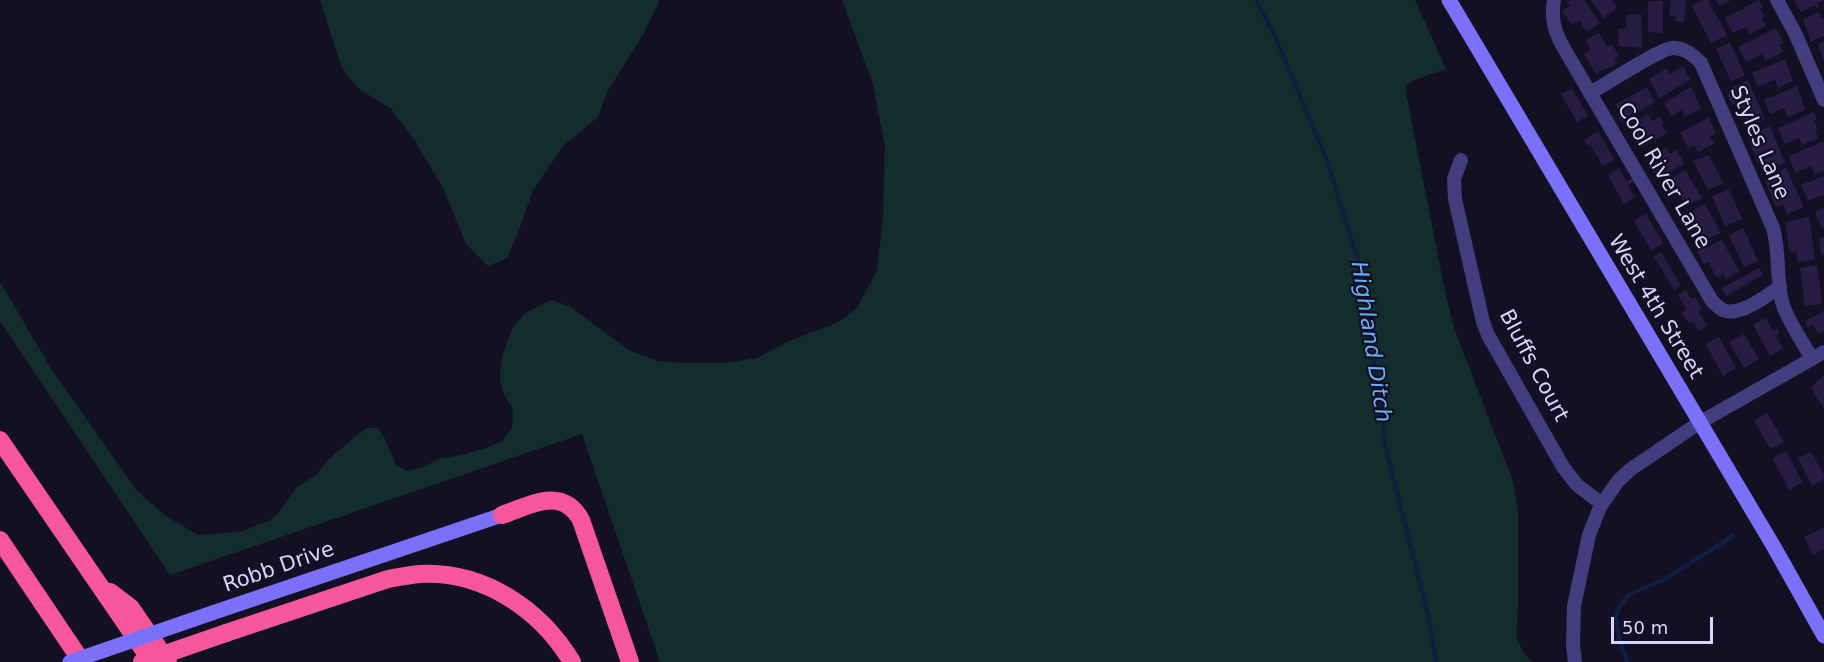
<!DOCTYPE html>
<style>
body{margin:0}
#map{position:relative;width:1824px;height:662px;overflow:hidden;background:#141024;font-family:"DejaVu Sans",sans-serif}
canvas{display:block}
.scale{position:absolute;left:1611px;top:617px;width:102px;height:27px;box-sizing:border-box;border:3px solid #dbd4fd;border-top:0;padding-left:8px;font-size:18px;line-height:21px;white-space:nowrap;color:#dbd4fd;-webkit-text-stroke:4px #141024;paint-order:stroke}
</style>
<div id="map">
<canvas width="1824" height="662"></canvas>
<div class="scale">50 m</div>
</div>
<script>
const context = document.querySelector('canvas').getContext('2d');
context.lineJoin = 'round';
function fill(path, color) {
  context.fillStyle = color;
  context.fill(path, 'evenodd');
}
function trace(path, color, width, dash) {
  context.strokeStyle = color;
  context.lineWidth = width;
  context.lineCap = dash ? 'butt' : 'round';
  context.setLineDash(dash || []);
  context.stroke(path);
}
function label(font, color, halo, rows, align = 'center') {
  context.font = font + ' "DejaVu Sans",sans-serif';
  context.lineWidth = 4.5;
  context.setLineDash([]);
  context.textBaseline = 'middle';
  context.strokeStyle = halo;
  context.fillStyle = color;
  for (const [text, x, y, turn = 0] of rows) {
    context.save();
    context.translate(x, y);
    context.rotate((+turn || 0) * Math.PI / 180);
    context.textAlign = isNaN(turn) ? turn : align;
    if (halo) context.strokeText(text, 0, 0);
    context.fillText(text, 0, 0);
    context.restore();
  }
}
const green = new Path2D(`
 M320,0H660L643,35L607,92L598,117L564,145L533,190L518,233L507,258L488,266L466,244L443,188L414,139L391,109L358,88L342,68Z
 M842,0H1415L1446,69L1412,81L1407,85L1406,93L1445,292L1454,328L1513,481L1518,513V608L1516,636L1523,652L1532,662H660L582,434L170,575L0,321V282L52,370L137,491L166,516L198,535L240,532L269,521L280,511L297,487L316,475L329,459L366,428H378L385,439L396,465L407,471L423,467L441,458L462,455L486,448L502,441L512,428L513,410L503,392L500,378L502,357L512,329L524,314L551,300L569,306L629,350L657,361L687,363H724L757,358L789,341L837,323L857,308L877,270L883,218L885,147L873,84Z`);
const stream = new Path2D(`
 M1256,0L1274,34L1326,158L1363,276L1386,450L1429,618L1436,662
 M1627,662L1619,639L1616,617L1619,607L1628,595L1665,579L1733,536`);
const building = new Path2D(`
 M1571,0H1584L1600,23L1587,32L1579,20L1572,25L1562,11L1570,6L1567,2Z
 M1591,0H1612L1617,8L1603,18Z
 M1671,0H1686L1684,22L1675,21L1676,17L1669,16Z
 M1703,0H1708L1727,35L1711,43L1692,6Z
 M1716,0H1731L1719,6Z
 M1759,0L1763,7L1760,8L1765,16L1762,18L1766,26L1750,34L1746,27L1733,33L1725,18Z
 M1794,0H1824L1818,3L1819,7L1816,8L1815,5L1801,12Z
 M1648,1H1663V33L1648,32Z
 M1819,12L1822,19L1824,18V36L1811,42L1803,19Z
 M1641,14L1642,48L1619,46L1618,29L1626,28V15Z
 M1776,28L1784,43L1780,45L1783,52L1765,61L1762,54L1746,62L1738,47Z
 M1599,33L1607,47L1612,44L1619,56L1614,59L1617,63L1596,74L1584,54L1591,50L1586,40Z
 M1730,42L1745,75L1731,81L1716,49Z
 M1824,42V62L1818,44Z
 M1785,59L1793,81L1778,88L1775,79L1758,87L1752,73Z
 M1683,66L1690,80L1659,98L1649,79L1667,68L1670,74Z
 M1748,80L1765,119L1749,126L1739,102L1732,105L1727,94L1734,91L1732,87Z
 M1797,86L1805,110L1788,117L1784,108L1770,114L1764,100Z
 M1647,87L1655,102L1621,122L1617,114L1620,113L1615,105Z
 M1691,87L1701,108L1685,117L1681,110L1672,116L1664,103Z
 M1572,89L1588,116L1577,122L1561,94Z
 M1814,112L1817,120L1814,121L1818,130L1815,131L1818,138L1802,145L1799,138L1785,144L1778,128Z
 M1648,114L1652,121L1660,117L1664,123L1662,125L1667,133L1639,149L1631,134L1637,130L1632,123Z
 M1709,117L1716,134L1710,137L1714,144L1698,152L1694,145L1689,149L1680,133Z
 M1770,126L1785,163L1777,166L1775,163L1767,166L1765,161L1758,164L1749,142L1756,139L1753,133Z
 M1598,131L1614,160L1603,166L1590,144L1587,145L1584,140Z
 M1824,141V170L1815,174L1811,166L1795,173L1789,156Z
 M1666,147L1670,154L1677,150L1684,164L1657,179L1650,165L1654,163L1650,156Z
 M1709,155L1723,183L1708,190L1693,161Z
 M1619,168L1627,182L1632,178L1634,182L1628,185L1635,197L1624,204L1608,175Z
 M1786,168L1804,207L1787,214L1783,204L1776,207L1765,181L1771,178L1770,175Z
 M1685,170L1702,198L1686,206L1670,179Z
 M1824,176V195L1808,201L1801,185Z
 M1729,190L1742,219L1725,226L1712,196Z
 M1705,204L1721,233L1705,240L1689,213Z
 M1824,208V227L1822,228L1815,212Z
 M1646,214L1663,243L1651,250L1634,221Z
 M1809,217L1815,259L1798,262L1796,251L1790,252L1785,222Z
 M1743,228L1758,261L1744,267L1729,235Z
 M1824,237V255H1821L1819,238Z
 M1722,240L1739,271L1726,279L1723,274L1717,278L1708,262L1704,264L1697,251L1705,246L1707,248Z
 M1661,252L1681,286L1674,290L1654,256Z
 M1817,265L1822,304L1805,306L1800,268Z
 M1759,268L1763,275L1726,296L1722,288Z
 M1686,290L1691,299L1695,297L1702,309L1698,311L1707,326L1699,331L1693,321L1689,323L1682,313L1687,310L1678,295Z
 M1824,311V331L1818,334L1813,325L1808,327L1805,321Z
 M1766,318L1773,331L1777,328L1780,333L1776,336L1783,349L1770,356L1753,325Z
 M1744,334L1759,359L1744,368L1729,342Z
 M1719,337L1736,368L1723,376L1706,344Z
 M1824,375V409L1811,387Z
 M1767,413L1784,442L1770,449L1754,420Z
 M1786,451L1802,482L1789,490L1772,458Z
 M1811,452L1824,475V479L1812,486L1798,458Z
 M1824,527V549L1813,555L1804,537Z`);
const minor = new Path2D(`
 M1554,0C1551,17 1554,30 1562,45L1712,301C1715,304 1719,308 1723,310C1741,317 1765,296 1780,287
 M1777,0L1795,33L1824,100
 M1590,93C1606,84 1658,50 1672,48C1684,47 1693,55 1701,63L1773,228C1780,252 1776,278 1782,302C1787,320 1803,342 1812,359
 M1461,160L1454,179L1455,199L1483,322L1488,335L1563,467L1577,485L1602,504
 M1575,662L1573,645L1574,606L1589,535L1600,507L1618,481L1631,469L1699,423L1824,352`);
const secondary = new Path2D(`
 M1449,0L1774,547L1824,636
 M212,613L502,515`);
const motorway = new Path2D(`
 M0,440L152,662
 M502,515C531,505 562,486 581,520L630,662
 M0,540L82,662
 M110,592L131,608L168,662
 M226,633L388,579C399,577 409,575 420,574C484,571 540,609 572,662`);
const secondaryBridge = new Path2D(`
 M70,662L212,613`);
const motorwayBridge = new Path2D(`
 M142,662L226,633`);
const streetNames = [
 ["Styles Lane",1759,143,67],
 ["Cool River Lane",1663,176,60],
 ["West 4th Street",1655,307,59],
 ["Bluffs Court",1533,366,62],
 ["Robb Drive",279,568,-19]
];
const waterNames = [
 ["Highland Ditch",1370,342,81]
];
fill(green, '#132d2d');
trace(stream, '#0f1f44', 4);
fill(building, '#271d44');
trace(minor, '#433d80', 14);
trace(secondary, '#7b71f8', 15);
trace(motorway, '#f6569a', 18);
trace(secondaryBridge, '#7b71f8', 15);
trace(motorwayBridge, '#f6569a', 18);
label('21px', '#dbd4fd', '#141024', streetNames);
label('italic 22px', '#68adf7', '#141024', waterNames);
</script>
